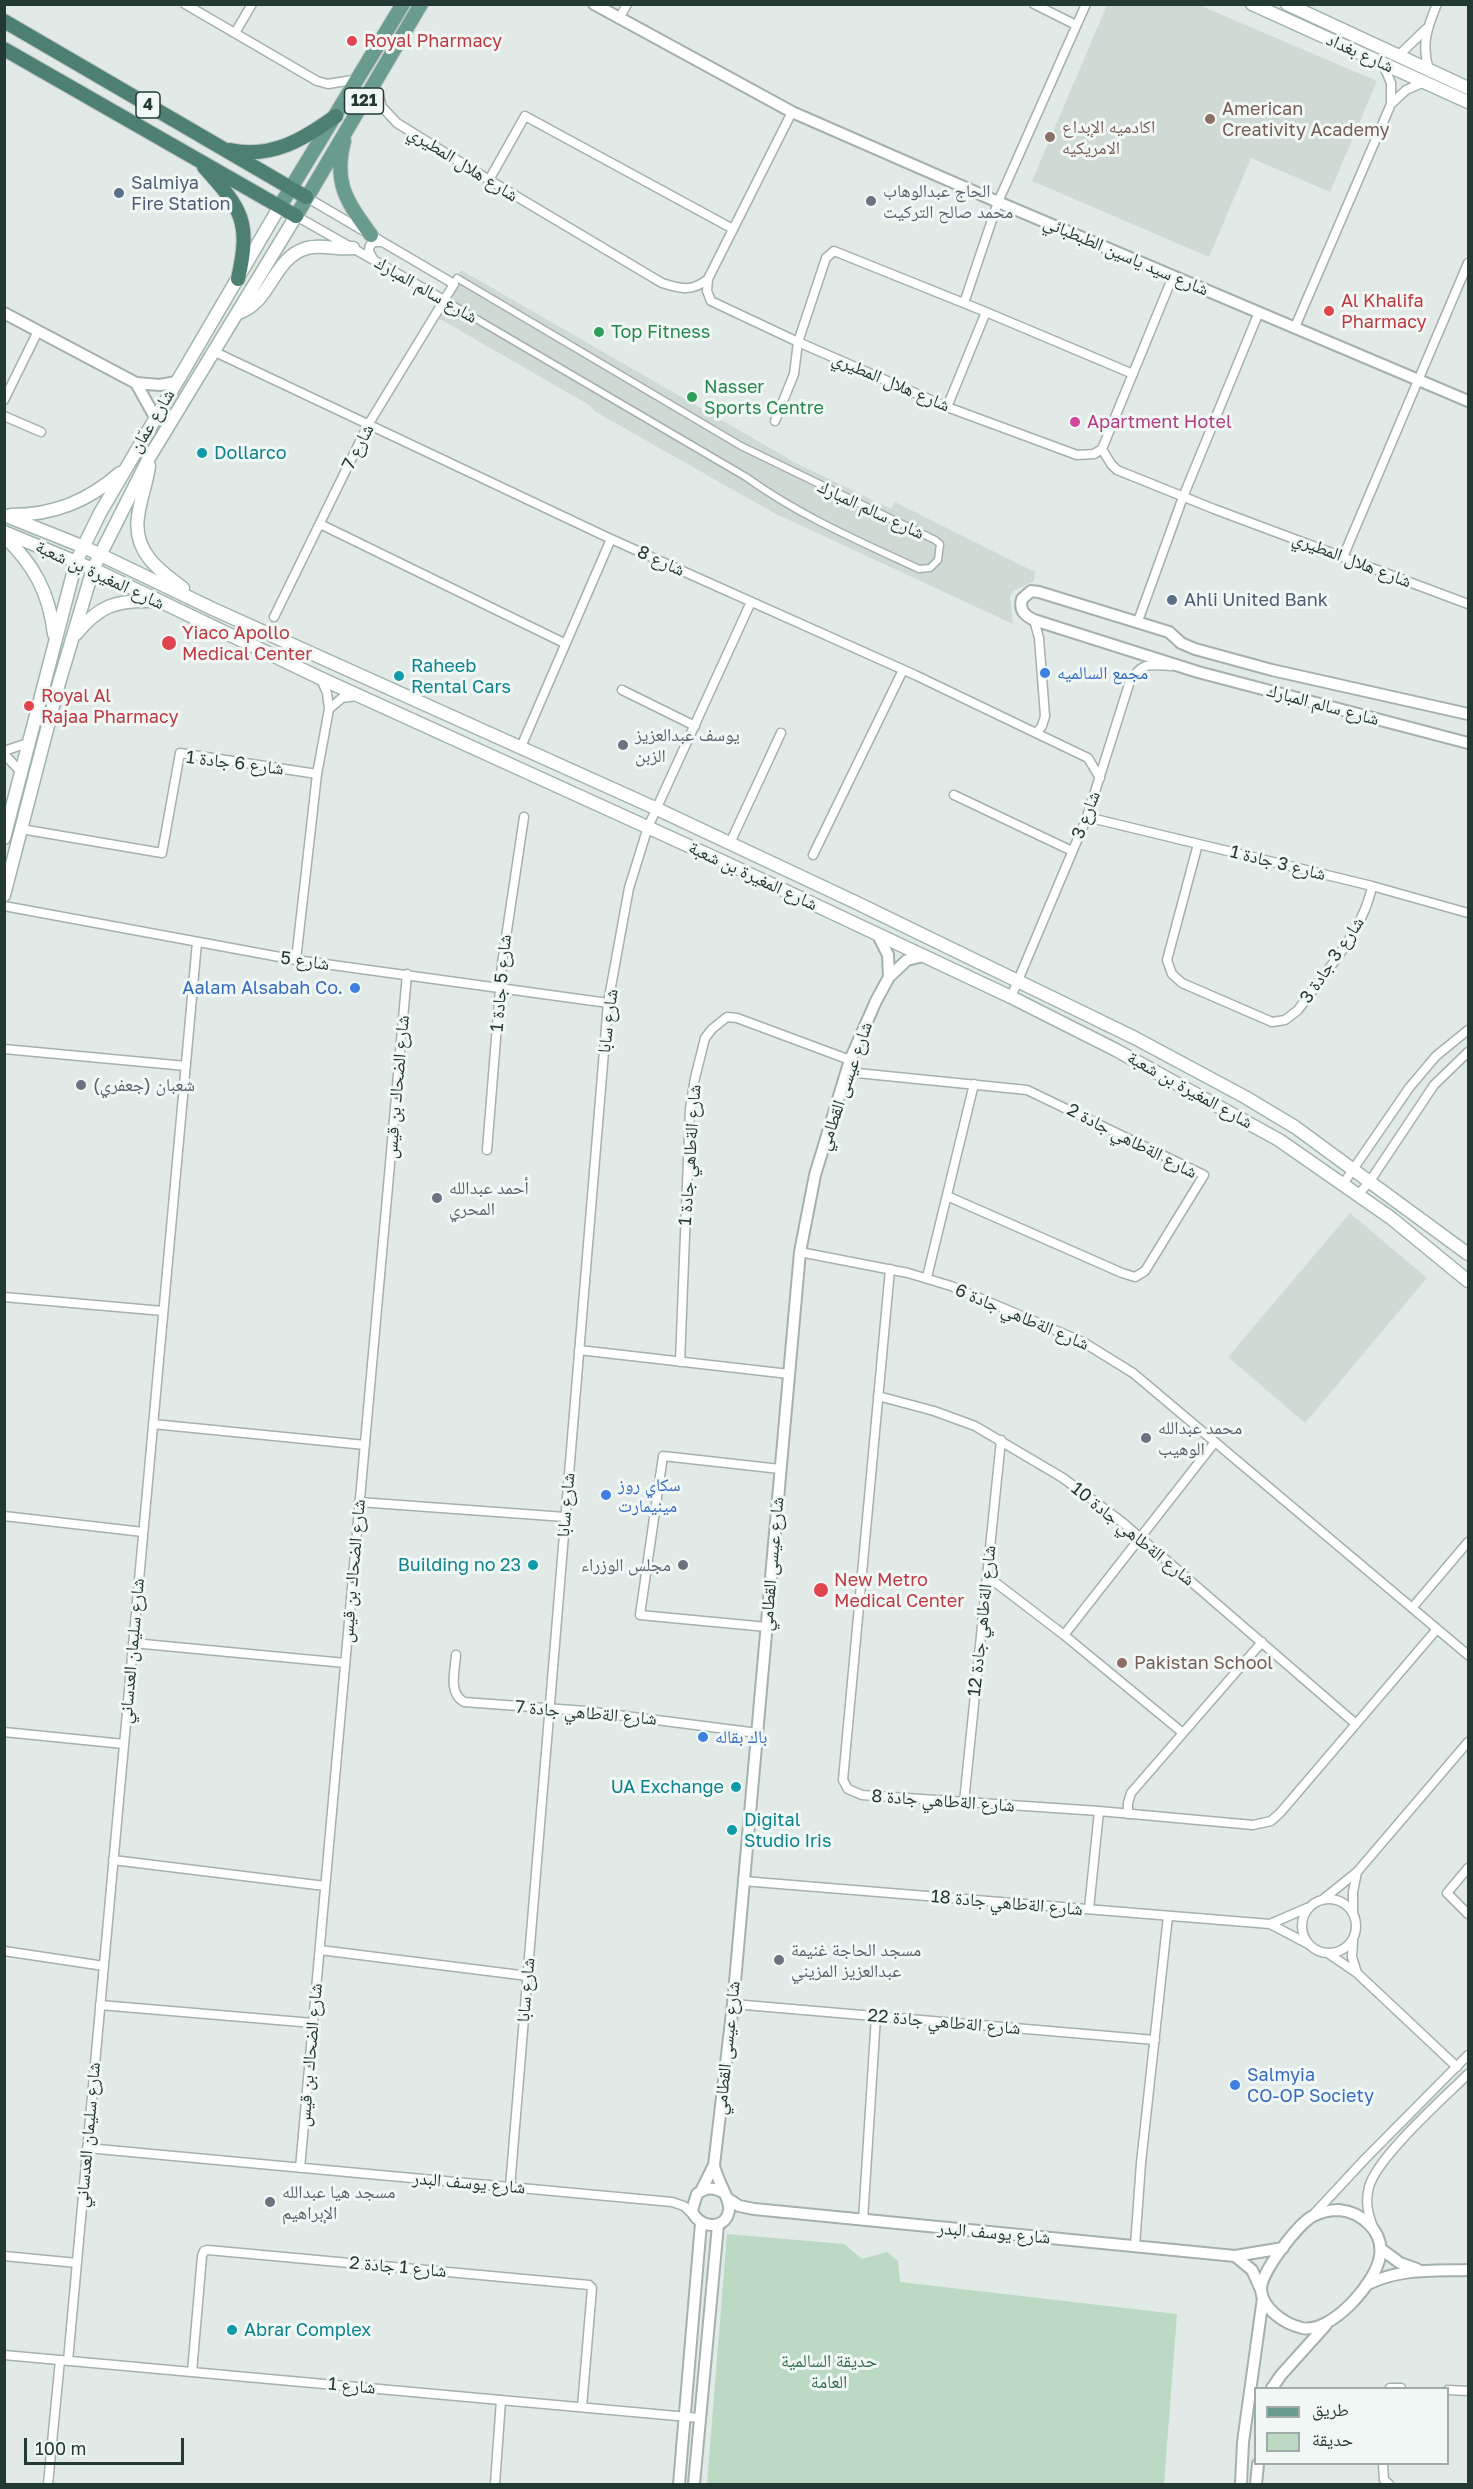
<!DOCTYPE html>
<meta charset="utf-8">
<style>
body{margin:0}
#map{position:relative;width:1473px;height:2489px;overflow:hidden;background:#e1eae6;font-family:"Golos Text","Noto Naskh Arabic",sans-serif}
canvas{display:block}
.frame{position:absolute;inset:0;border:6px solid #233933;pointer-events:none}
.legend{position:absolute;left:1254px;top:2387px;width:195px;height:78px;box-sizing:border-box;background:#f1f7f4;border:2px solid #9faba7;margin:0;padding:8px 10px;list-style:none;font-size:18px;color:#233933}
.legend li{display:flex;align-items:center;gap:12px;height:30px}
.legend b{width:30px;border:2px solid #9faba7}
.scale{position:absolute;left:24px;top:2438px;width:160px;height:27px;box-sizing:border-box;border:3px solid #233933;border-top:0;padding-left:8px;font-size:18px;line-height:21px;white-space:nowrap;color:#233933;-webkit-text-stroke:4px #f1f7f4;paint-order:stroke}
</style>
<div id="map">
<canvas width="1473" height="2489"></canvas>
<div class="frame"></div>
<ul class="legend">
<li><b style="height:8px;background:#699c8e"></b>طريق</li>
<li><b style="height:16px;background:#bbd9c3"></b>حديقة</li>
</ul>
<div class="scale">100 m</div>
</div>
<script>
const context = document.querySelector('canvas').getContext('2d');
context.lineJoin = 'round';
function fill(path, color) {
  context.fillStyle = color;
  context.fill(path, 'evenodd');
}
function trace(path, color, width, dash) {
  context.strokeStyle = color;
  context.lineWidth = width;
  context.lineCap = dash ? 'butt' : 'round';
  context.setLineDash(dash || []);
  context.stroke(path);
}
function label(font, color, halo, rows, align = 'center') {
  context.font = font + ' "Golos Text","Noto Naskh Arabic",sans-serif';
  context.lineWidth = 6;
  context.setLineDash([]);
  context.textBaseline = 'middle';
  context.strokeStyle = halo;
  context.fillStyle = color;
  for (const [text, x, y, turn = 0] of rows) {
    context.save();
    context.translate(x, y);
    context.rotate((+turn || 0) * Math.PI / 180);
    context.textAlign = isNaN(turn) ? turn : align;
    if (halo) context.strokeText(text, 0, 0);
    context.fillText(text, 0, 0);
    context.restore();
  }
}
const built = new Path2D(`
 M1107,5H1199L1377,81L1330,192L1251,158L1209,257L1032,181Z
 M461,270L796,463L891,509L895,502L1035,572L1034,581L1013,591L1010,597L1013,624L774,513L596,412L589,405L435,316Z
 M1350,1213L1427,1278L1305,1423L1228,1357Z`);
const green = new Path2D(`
 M727,2234L844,2244L862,2259L887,2252L898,2261L900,2282L1177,2314L1164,2484H707Z`);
const pedestrian = new Path2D(`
 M444,300L746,477C800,516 859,541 919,569L930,568L938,560L940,544L935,540L741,446L457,278L454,284`);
const minor = new Path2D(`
 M185,4L317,81L328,84L358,79
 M1034,4L1076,25
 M619,19L627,4
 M235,33L252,4
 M1398,56L1426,29
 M1429,70C1421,45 1427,28 1437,4
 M375,83L382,107L397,123L489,180L662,283C681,289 692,292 708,279
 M1391,104L1406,90L1424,82
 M792,112L708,279L707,291L711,301L798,342L947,407L1077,455L1094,454L1102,449
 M489,180L525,116L733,229
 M296,216L444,300
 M374,260C369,253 366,247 374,242H381
 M964,303L998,202L1086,4
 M1295,327L1391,104V83L1383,64
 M215,352L611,539L915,675L1088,758L1100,778
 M4,400L38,331
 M947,407L986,312
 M4,416L41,432
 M775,421L794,374L798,342L826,258L834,251L986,312L1133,374
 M1102,449L1111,464L1117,470L1214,509L1468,604
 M1102,449L1173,276
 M320,524L564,643
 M1343,557L1468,263
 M274,617L368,425L454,284L306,197
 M1034,620L1039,638L1045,716L1042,726L1036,733
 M1138,621L1183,497L1259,312
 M622,690L695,726
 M329,709L342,698L357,696
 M520,749L611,539
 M4,751L28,743
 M4,754L21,772
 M954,795L1072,851
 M1087,817L1372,886L1468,913
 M21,829L162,853L180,753L317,774
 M730,843L781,733
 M1198,844L1167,960L1172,974L1182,983L1272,1022L1285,1020L1298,1010C1324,974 1364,930 1372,886
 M813,855L903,670
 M4,906L296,960L608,1003
 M296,960L317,774L329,709L327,693L321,679
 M1011,997L1087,817L1130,681C1143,661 1150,665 1171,666
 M4,1049L186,1066
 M847,1072L1027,1090L1204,1175L1145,1271L1135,1277L1122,1273L947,1196
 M487,1150L502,964L524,817
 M1343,1184L1409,1088L1436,1056L1468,1030
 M1358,1195L1370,1181L1434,1085L1468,1052
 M800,1252L908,1273L951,1286L1083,1342L1133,1373L1468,1655
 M890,1269L843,1780L848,1789L862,1795L1099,1811L1253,1825L1271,1821L1280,1813L1437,1629
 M927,1277L974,1084
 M4,1297L163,1311
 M579,1350L789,1374
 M680,1362L690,1109L695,1078L705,1038L712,1029L727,1017L737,1018L850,1060
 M878,1396L934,1411L975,1426L1063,1478L1122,1522L1356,1724
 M153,1424L365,1445
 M359,1502L565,1517
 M4,1516L143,1532
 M987,1576L1064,1635L1183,1733
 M1412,1608L1468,1542
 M767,1627L640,1615L663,1456L780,1469
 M1064,1635L1215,1442
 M133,1643L345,1663
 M456,1655C455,1671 448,1693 464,1702L586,1711L758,1733
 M4,1732L124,1744
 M964,1802L1001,1440
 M1128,1814V1803L1131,1793L1262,1642
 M113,1860L325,1886
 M1468,1868L1447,1893L1468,1914
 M743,1881L1270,1924L1310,1945
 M1302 1926a27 27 0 1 1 54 0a27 27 0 1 1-54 0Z
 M1322,1900L1357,1872L1468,1742
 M1089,1909L1099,1811
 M1353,1912V1892L1357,1872
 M1270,1924L1307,1908
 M1353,1941L1352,1957L1357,1973
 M320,1950L528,1976
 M4,1951L104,1966
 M1329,1954L1357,1973L1457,2067
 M733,2004L1155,2040
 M100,2005L313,2023
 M87,2148L672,2202L684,2206L693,2215
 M300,2168L407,974
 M510,2187L608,1003L629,888L648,827L751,602
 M1312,2216L1365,2159L1468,2055
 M863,2220L876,2016
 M1373,2227C1368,2214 1365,2202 1369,2187C1377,2157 1444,2098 1468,2074
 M1135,2246L1141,2163L1168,1916
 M4,2256L77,2263
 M4,2355L699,2418
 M68,2361L197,942
 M192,2372L202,2256L204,2251L208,2250L589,2285L592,2288L582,2407
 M1390,2388H1401
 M1448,2390L1468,2391
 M1383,2464L1384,2480L1389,2484
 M48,2484L60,2360
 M495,2484L501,2400`);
const tertiary = new Path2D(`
 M594,4L792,112L998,202L1468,401
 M4,313L136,383L160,385L176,382
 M136,383L156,419
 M1468,714L1272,670L1195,649L1181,643L1169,632L1039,592L1031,591L1022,599C1019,610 1024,615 1034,620L1198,672L1468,743
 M878,935L888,955L889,977
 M714,2165C716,2179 731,2200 729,2210C726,2232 697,2228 692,2210L697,2194C706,2187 714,2187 724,2193
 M701,2191L714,2165L733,2004L800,1252L815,1175L850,1060L876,1001L889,977L907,960L923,956
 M727,2198L739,2206L754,2209L1235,2256L1283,2248
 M1339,2210C1361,2212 1384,2231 1380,2256C1376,2283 1331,2334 1302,2328C1285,2324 1262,2309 1261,2289C1261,2272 1298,2224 1313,2216C1321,2212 1330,2210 1339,2210Z
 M1381,2249L1400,2263L1417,2269
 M1235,2256L1252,2270L1261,2290
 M1366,2285C1399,2268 1433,2271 1468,2270
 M1272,2388L1281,2375L1326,2325
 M679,2484L701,2223
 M694,2484L718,2225
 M1241,2484L1243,2442L1263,2298
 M1256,2484L1258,2464`);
const secondary = new Path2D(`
 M1252,4L1468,102
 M1287,4L1468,88
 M238,313C272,302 272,258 307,248C322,244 337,250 353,248
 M149,466C147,483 140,499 138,517C133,551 158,570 183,588
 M4,515L84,547L213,609L655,808L857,903L1135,1038L1245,1097L1295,1127L1468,1254
 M11,515C54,515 88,501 120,473
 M4,532L93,569L320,678L724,862L1011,997L1116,1050L1279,1140L1391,1218L1468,1281
 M4,536C34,565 49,592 54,634
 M76,634C99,606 115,600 152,601
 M4,838L76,562L100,513L280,206
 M4,895L59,683L93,569L149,458L296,216`);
const primary = new Path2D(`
 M344,141C333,183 347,202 371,235
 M280,206L403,4
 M296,216L421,4`);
const trunk = new Path2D(`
 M4,21L306,197
 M4,49L296,216
 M230,150C272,159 304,139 336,116
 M204,167C242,209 251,222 238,279`);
const markers = [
 [352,41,6,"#e0444e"],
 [1210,119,6,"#8d6e63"],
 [1050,137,6,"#8d6e63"],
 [119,193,6,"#5c6f8a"],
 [871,201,6,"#6b7280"],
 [1329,311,6,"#e0444e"],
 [599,332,6,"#2e9e5b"],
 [692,397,6,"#2e9e5b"],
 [1075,422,6,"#d1479c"],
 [202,453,6,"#0f9aa8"],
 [1172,600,6,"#5c6f8a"],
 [169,643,8,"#e0444e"],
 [1045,673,6,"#3f7fe0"],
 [399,676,6,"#0f9aa8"],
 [29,706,6,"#e0444e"],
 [623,745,6,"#6b7280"],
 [355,988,6,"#3f7fe0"],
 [81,1085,6,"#6b7280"],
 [437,1198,6,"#6b7280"],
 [1146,1438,6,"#6b7280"],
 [606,1495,6,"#3f7fe0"],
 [533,1565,6,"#0f9aa8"],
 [683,1565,6,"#6b7280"],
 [821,1590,8,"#e0444e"],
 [1122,1663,6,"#8d6e63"],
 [703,1737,6,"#3f7fe0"],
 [736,1787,6,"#0f9aa8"],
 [732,1830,6,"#0f9aa8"],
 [779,1960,6,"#6b7280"],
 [1235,2085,6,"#3f7fe0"],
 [270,2202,6,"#6b7280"],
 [232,2330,6,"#0f9aa8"]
];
const shields = [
 [364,101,39],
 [148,105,24]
];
const shieldNames = [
 ["121",364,101],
 ["4",148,105]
];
const healthNames = [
 ["Royal Pharmacy",364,41],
 ["Al Khalifa",1341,301],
 ["Pharmacy",1341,322],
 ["Yiaco Apollo",182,633],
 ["Medical Center",182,654],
 ["Royal Al",41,696],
 ["Rajaa Pharmacy",41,717],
 ["New Metro",834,1580],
 ["Medical Center",834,1601]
];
const streetNames = [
 ["شارع بغداد",1360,53,24],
 ["شارع هلال المطيري",463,164,32],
 ["شارع سيد ياسين الطبطبائي",1126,256,23],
 ["شارع سالم المبارك",426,290,30],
 ["شارع هلال المطيري",891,382,23],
 ["شارع عمّان",152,421,-59],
 ["شارع 7",358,447,-63],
 ["شارع سالم المبارك",871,510,25],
 ["شارع هلال المطيري",1352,560,21],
 ["شارع 8",661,561,24],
 ["شارع المغيرة بن شعبة",100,575,25],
 ["شارع سالم المبارك",1323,705,15],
 ["شارع 6 جادة 1",235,763,7],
 ["شارع 3",1086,815,-69],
 ["شارع 3 جادة 1",1278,863,14],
 ["شارع المغيرة بن شعبة",753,876,25],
 ["شارع 3 جادة 3",1332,960,-56],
 ["شارع 5",305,961,8],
 ["شارع 5 جادة 1",501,983,-85],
 ["شارع سابا",608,1021,-83],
 ["شارع عيسى القطامي",845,1086,-71],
 ["شارع الضحاك بن قيس",397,1087,-85],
 ["شارع المغيرة بن شعبة",1190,1090,29],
 ["شارع الةطاهي جادة 2",1132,1141,27],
 ["شارع الةطاهي جادة 1",690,1155,-86],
 ["شارع الةطاهي جادة 6",1022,1317,23],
 ["شارع سابا",566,1505,-85],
 ["شارع الةطاهي جادة 10",1133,1534,39],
 ["شارع عيسى القطامي",772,1564,-85],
 ["شارع الضحاك بن قيس",353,1571,-85],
 ["شارع الةطاهي جادة 12",982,1621,-84],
 ["شارع سليمان العدساني",132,1651,-85],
 ["شارع الةطاهي جادة 7",586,1713,5],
 ["شارع الةطاهي جادة 8",943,1801,4],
 ["شارع الةطاهي جادة 18",1007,1903,5],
 ["شارع سابا",526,1990,-85],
 ["شارع الةطاهي جادة 22",944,2022,5],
 ["شارع عيسى القطامي",727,2048,-84],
 ["شارع الضحاك بن قيس",310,2055,-85],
 ["شارع سليمان العدساني",88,2135,-85],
 ["شارع يوسف البدر",469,2183,5],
 ["شارع يوسف البدر",994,2233,5],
 ["شارع 1 جادة 2",398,2267,5],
 ["شارع 1",352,2386,5]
];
const educationNames = [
 ["American",1222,109],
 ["Creativity Academy",1222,130],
 ["اكادميه الإبداع",1062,127],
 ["الامريكيه",1062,148],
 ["Pakistan School",1134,1663]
];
const serviceNames = [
 ["Salmiya",131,183],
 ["Fire Station",131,204],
 ["Ahli United Bank",1184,600]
];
const worshipNames = [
 ["الحاج عبدالوهاب",883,191],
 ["محمد صالح التركيت",883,212],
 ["يوسف عبدالعزيز",635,735],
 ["الزبن",635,756],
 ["شعبان (جعفري)",93,1085],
 ["أحمد عبدالله",449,1188],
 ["المحري",449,1209],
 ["محمد عبدالله",1158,1428],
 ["الوهيب",1158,1449],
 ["مجلس الوزراء",671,1565,"right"],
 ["مسجد الحاجة غنيمة",791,1950],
 ["عبدالعزيز المزيني",791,1971],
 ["مسجد هيا عبدالله",282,2192],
 ["الإبراهيم",282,2213]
];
const leisureNames = [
 ["Top Fitness",611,332],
 ["Nasser",704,387],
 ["Sports Centre",704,408]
];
const hotelNames = [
 ["Apartment Hotel",1087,422]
];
const cultureNames = [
 ["Dollarco",214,453],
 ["Raheeb",411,666],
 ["Rental Cars",411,687],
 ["Building no 23",521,1565,"right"],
 ["UA Exchange",724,1787,"right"],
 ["Digital",744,1820],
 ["Studio Iris",744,1841],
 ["Abrar Complex",244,2330]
];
const shopNames = [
 ["مجمع السالميه",1057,673],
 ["Aalam Alsabah Co.",343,988,"right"],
 ["سكاي روز",618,1485],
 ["مينيمارت",618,1506],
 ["باك بقاله",715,1737],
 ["Salmyia",1247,2075],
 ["CO-OP Society",1247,2096]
];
const parkNames = [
 ["حديقة السالمية",829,2361],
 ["العامة",829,2382]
];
fill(built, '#cfdad5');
fill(green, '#bbd9c3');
trace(pedestrian, '#a4b1ad', 9);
trace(minor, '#a4b1ad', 11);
trace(tertiary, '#a4b1ad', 14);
trace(secondary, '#a1b5ad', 15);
trace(primary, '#bdc4c2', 16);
trace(trunk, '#bdc4c2', 16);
trace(pedestrian, '#fff', 6);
trace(minor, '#fff', 8);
trace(tertiary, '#fff', 10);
trace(secondary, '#fff', 12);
trace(primary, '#699c8e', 14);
trace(trunk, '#4d7f72', 14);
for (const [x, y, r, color] of markers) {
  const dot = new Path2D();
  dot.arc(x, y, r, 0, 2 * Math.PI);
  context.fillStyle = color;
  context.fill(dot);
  trace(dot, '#f1f7f4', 2);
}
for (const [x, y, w] of shields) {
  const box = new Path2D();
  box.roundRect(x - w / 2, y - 13, w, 26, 4.5);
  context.fillStyle = '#f1f7f4';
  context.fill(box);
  trace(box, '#233933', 1.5);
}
label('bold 16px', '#233933', null, shieldNames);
label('18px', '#be3a42', '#f1f7f4', healthNames, 'left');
label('18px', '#233933', '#f1f7f4', streetNames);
label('18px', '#785e54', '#f1f7f4', educationNames, 'left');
label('18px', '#4e5e75', '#f1f7f4', serviceNames, 'left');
label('18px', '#5b616d', '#f1f7f4', worshipNames, 'left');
label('18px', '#27864d', '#f1f7f4', leisureNames, 'left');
label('18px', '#b23c85', '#f1f7f4', hotelNames, 'left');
label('18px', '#0d838f', '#f1f7f4', cultureNames, 'left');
label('18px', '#366cbe', '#f1f7f4', shopNames, 'left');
label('18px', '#316c47', '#f1f7f4', parkNames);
</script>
